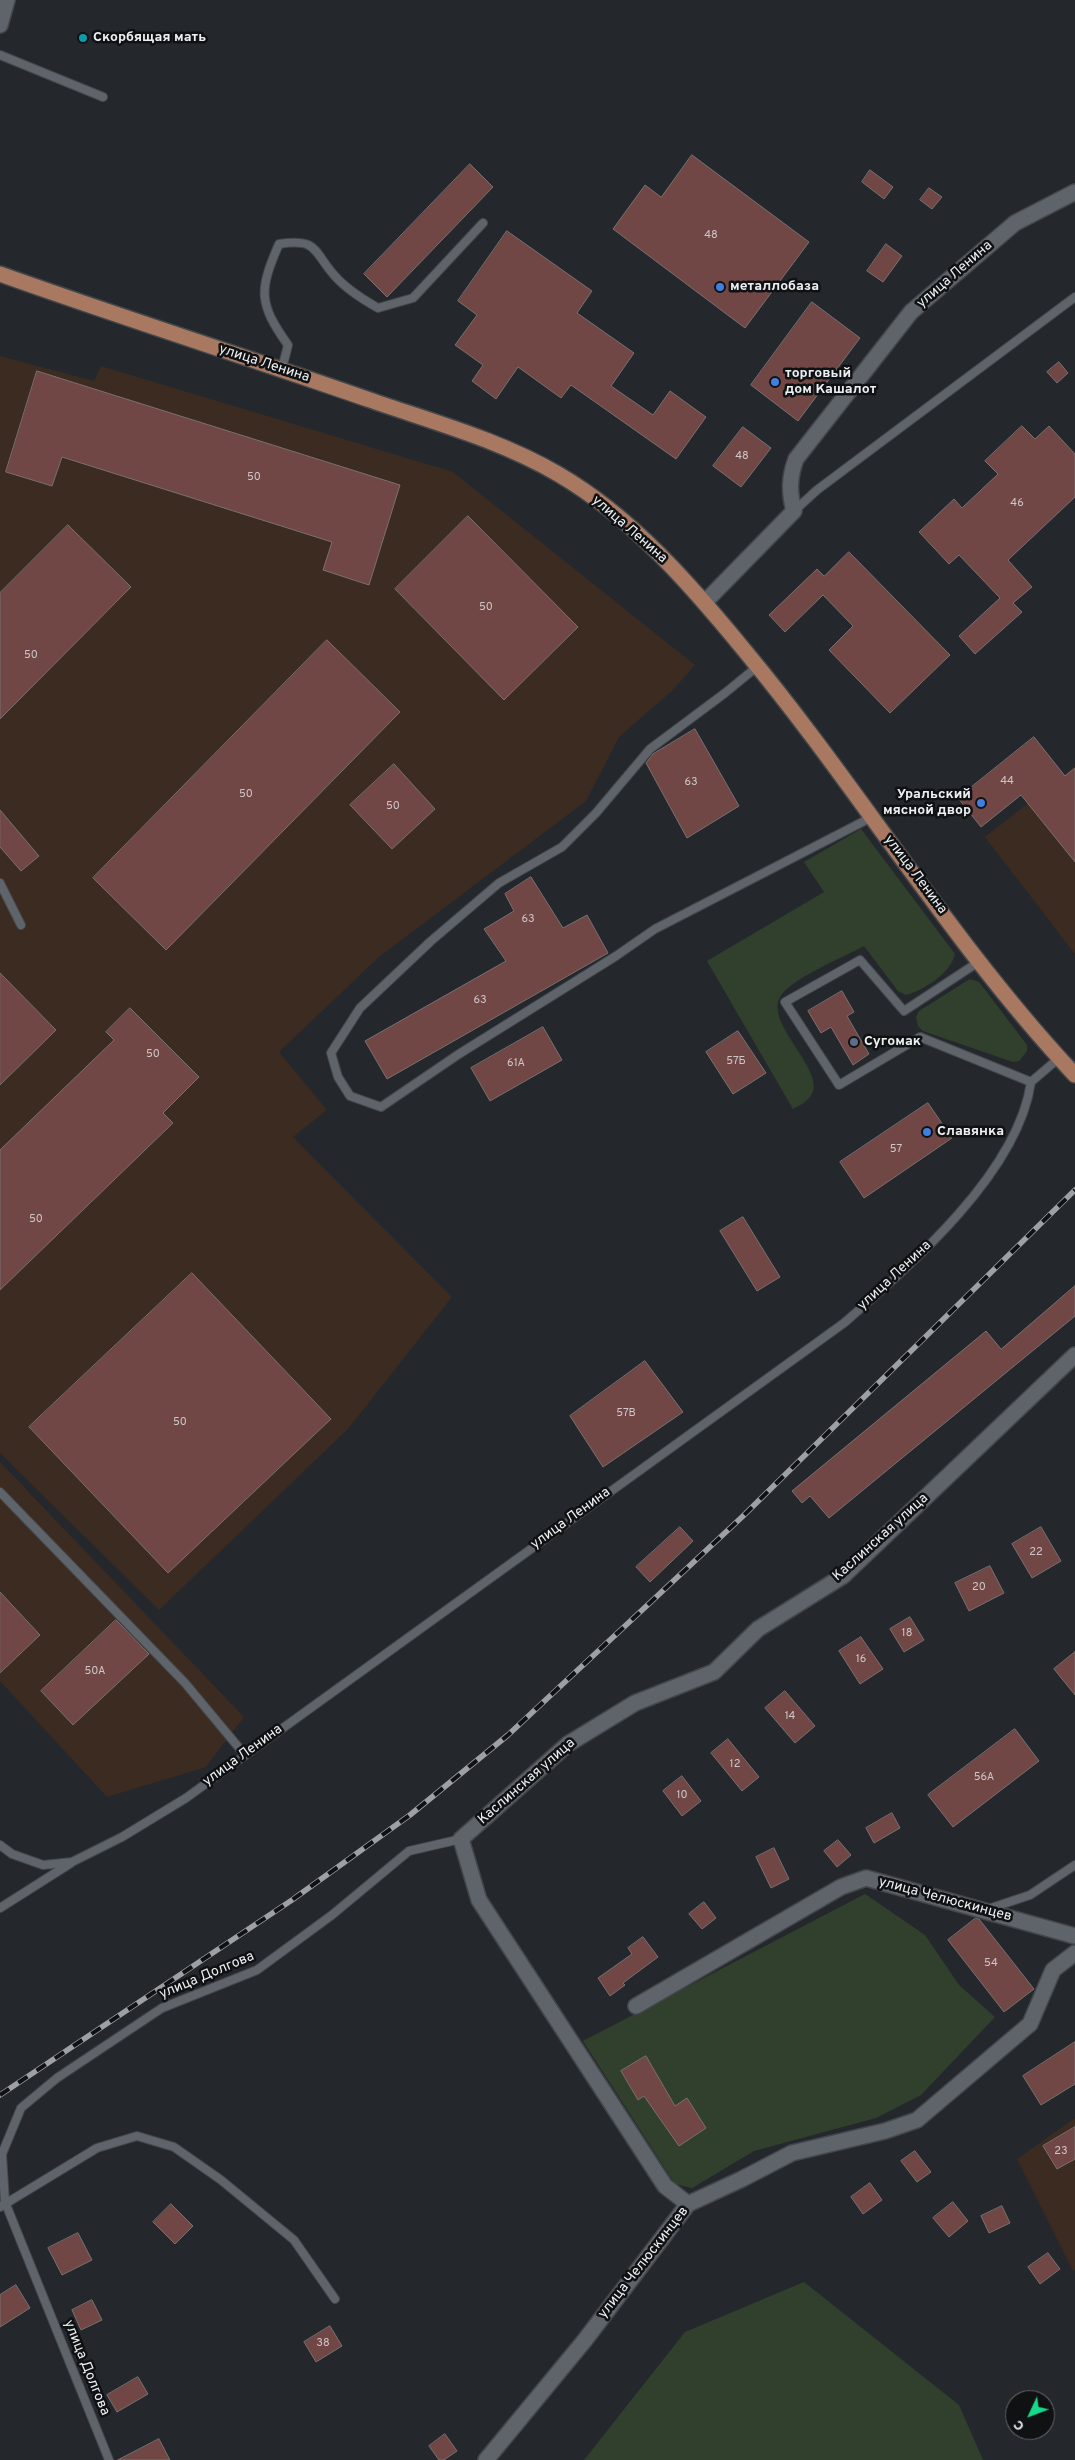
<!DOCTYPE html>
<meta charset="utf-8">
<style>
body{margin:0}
#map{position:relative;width:1075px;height:2460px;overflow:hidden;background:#24282d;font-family:Overpass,sans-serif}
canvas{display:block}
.north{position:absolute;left:1005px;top:2390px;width:50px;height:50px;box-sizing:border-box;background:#0f1113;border:1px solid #686a6d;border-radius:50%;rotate:227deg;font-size:14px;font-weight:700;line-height:20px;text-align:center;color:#edf0f3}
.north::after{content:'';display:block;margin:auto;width:18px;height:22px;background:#16d989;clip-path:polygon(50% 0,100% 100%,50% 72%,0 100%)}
</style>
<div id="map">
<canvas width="1075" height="2460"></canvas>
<div class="north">С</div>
</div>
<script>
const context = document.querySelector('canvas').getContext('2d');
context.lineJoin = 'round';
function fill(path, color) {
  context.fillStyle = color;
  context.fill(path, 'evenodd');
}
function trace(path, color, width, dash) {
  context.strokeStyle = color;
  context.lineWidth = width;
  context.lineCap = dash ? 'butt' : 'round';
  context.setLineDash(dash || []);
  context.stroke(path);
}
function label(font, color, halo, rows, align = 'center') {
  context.font = font + ' Overpass,sans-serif';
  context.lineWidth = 5;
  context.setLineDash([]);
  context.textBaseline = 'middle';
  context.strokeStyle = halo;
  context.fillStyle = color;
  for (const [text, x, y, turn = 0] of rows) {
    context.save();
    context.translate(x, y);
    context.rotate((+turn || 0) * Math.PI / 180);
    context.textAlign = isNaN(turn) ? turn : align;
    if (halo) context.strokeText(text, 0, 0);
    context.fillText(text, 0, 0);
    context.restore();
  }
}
const industrial = new Path2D(`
 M0,356L94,381L101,366L453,472L695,665L672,691L619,737L586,801L379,957L279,1052L327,1110L293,1137L452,1297L348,1429L159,1610L0,1453Z
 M1075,766V954L985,837Z
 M0,1462L244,1717L206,1767L107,1797L0,1681Z
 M1075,2118V2270L1073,2271L1017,2159Z`);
const green = new Path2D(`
 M861,829L955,954C951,973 924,990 906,995L898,991L864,946C844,957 795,977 782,994C759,1022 833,1074 809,1098C805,1103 798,1106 793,1109L707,961L824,892L804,862Z
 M970,979L979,982L1027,1045V1051L1019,1061L1013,1062L923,1031L918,1026L916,1017L919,1011Z
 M865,1894L925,1935L959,1985L995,2017L921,2095L876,2118L754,2151L692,2188L675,2184L583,2041Z
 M804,2282L959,2405L983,2460H584L685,2332Z`);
const building = new Path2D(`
 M692,155L809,242L745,328L613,229L645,185L661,197Z
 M470,164L493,187L387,297L364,274Z
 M870,170L893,187L884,199L862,182Z
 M929,188L942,197L932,209L920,200Z
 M507,231L592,291L577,313L634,353L611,386L653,415L670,391L706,417L676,459L571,385L561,398L518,367L496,399L472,381L483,365L455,345L477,315L458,301Z
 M886,244L902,256L883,282L867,271Z
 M812,302L860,338L798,421L751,385Z
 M1059,362L1068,373L1057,383L1047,372Z
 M37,371L400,485L369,585L323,570L332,542L62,457L52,486L6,472Z
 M1022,426L1035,439L1049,426L1075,454V497L1008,560L1032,587L1013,603L1022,612L975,654L959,636L1000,598L959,555L949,564L919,532L954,499L962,508L998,474L985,461Z
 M743,427L771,448L741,487L713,466Z
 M468,516L578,627L504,700L395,589Z
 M68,525L131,587L0,719V593Z
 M849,552L950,655L890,713L829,650L853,626L823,595L785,632L769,615L817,569L824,576Z
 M327,640L400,712L166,950L93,878Z
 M695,729L739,806L687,838L646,763L653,754Z
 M1034,737L1065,776L1075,768V862L1021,795L981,827L958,798Z
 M394,764L435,809L392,849L350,805Z
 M0,810L39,856L21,871L0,847Z
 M531,877L563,928L587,915L608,953L387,1079L365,1041L506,961L484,929L514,911L505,894Z
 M0,973L56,1030L0,1085Z
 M842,991L854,1012L847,1016L869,1054L853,1065L831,1027L821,1033L808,1011Z
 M130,1008L199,1077L163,1113L173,1123L0,1290V1150L114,1040L106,1032Z
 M543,1027L562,1060L490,1101L471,1068Z
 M738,1031L766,1073L733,1094L706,1052Z
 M928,1103L952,1138L864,1198L840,1162Z
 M743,1217L780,1277L757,1291L720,1231Z
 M192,1273L331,1419L168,1573L29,1427Z
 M1075,1286V1316L829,1518L810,1496L802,1503L792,1491L986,1331L1001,1349Z
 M645,1361L683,1412L603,1467L570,1416Z
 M680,1527L693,1541L650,1582L636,1567Z
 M1041,1527L1061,1561L1032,1578L1012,1544Z
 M990,1566L1004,1593L969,1611L955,1583Z
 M0,1592L40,1635L0,1673Z
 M910,1617L924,1640L904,1652L890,1629Z
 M116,1620L149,1654L73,1725L41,1691Z
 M861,1637L883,1669L860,1684L839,1651Z
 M1075,1652V1695L1054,1669Z
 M785,1691L815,1726L795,1743L765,1708Z
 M1015,1729L1039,1761L953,1827L928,1795Z
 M728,1739L759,1777L742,1791L711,1753Z
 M682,1776L701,1801L682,1816L663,1791Z
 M892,1813L900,1828L874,1843L866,1828Z
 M838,1840L851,1855L837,1867L824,1851Z
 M774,1848L789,1879L771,1888L756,1857Z
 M704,1902L716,1918L702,1929L689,1914Z
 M976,1918L979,1919L1034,1989L1004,2012L948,1940Z
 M643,1937L658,1957L623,1983L625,1985L610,1996L598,1978L632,1954L628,1948Z
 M1075,2042V2084L1041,2105L1023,2076Z
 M646,2056L675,2106L687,2098L706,2128L679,2146L644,2096L638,2100L621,2071Z
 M1075,2127V2159L1057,2169L1043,2146Z
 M915,2151L931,2172L917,2182L901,2161Z
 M870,2183L882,2200L863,2214L851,2197Z
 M953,2202L968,2221L949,2237L933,2218Z
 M171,2204L193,2226L175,2244L153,2222Z
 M1002,2206L1010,2223L989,2233L981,2216Z
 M78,2233L92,2260L62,2275L48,2248Z
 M1048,2253L1060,2269L1040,2284L1028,2267Z
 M16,2285L30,2308L0,2327V2295Z
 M92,2300L102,2320L81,2330L72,2310Z
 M330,2326L342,2346L316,2362L304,2342Z
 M138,2377L148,2394L117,2412L107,2395Z
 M445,2434L457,2451L444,2460H439L429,2446Z
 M159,2439L170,2460H118Z`);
const service = new Path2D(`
 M0,55L103,97
 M282,369L288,345C258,303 259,290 279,244C318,238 313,251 334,275C346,289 362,299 378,308L413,298L483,223
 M794,511L817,490L1075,297
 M758,666L725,693L650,749L596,813L562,847L499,883L431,941L360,1008L331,1053L338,1077L350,1096L381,1107L459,1054L616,956L655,929L872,817
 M0,883L21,925
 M980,961L904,1011L860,960L785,1002L839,1085L920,1037L1031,1082
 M0,1492L185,1683L245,1755
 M0,1845L12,1854L43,1865L72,1862L122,1837L186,1798L844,1323C911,1265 1018,1173 1031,1082L1059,1058
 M0,1908L71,1863
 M988,1909L1030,1895L1075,1865
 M0,2207L97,2148L137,2136L174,2147L221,2180L294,2240L335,2299
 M109,2460L5,2202L2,2154L21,2108L57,2078L162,2008L257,1970L332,1915L409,1851L461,1839`);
const minor = new Path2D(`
 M0,25L7,0
 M705,602L794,511C789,492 789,478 796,459L911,312L1015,223L1075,192
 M636,2006L841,1887L866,1878L1075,1936
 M688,2204L665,2186L479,1900L461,1839L568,1744L635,1703L714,1672L758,1629L843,1576L1075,1355
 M486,2460L585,2340L688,2204L742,2179L792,2153L885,2131L917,2120L1030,2024L1053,1970L1075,1953`);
const primary = new Path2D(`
 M0,274C123,318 247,357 370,400C433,422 500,440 558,474C632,517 691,585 745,651C859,788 952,944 1075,1075`);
const rail = new Path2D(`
 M0,2095L292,1900L410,1815L508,1735L742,1517L1075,1190`);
const markers = [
 [83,38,5,"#0f9aa8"],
 [720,287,5,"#3f7fe0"],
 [775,382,5,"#3f7fe0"],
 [981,803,5,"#3f7fe0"],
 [854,1042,5,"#5c6f8a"],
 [927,1132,5,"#3f7fe0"]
];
const numberNames = [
 ["48",711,236],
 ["48",742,457],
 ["50",254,478],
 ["46",1017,504],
 ["50",486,608],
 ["50",31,656],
 ["44",1007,782],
 ["63",691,783],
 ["50",246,795],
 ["50",393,807],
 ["63",528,920],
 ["63",480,1001],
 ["50",153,1055],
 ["57Б",736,1062],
 ["61А",516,1064],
 ["57",896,1150],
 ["50",36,1220],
 ["57В",626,1414],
 ["50",180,1423],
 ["22",1036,1553],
 ["20",979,1588],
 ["18",907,1634],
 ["16",861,1660],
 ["50А",95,1672],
 ["14",790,1717],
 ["12",735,1765],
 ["56А",984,1778],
 ["10",682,1796],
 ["54",991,1964],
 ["23",1061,2152],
 ["38",323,2344]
];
const poiNames = [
 ["Скорбящая мать",93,38],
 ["металлобаза",730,287],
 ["торговый",785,374],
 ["дом Кашалот",785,390],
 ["Уральский",971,795,"right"],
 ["мясной двор",971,811,"right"],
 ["Сугомак",864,1042],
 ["Славянка",937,1132]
];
const streetNames = [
 ["улица Ленина",955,275,-41],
 ["улица Ленина",264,364,18],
 ["улица Ленина",629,530,41],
 ["улица Ленина",915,875,53],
 ["улица Ленина",895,1276,-43],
 ["улица Ленина",571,1519,-36],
 ["Каслинская улица",881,1538,-42],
 ["улица Ленина",243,1756,-36],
 ["Каслинская улица",527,1782,-41],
 ["улица Челюскинцев",945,1900,15],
 ["улица Долгова",207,1976,-23],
 ["улица Челюскинцев",644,2263,-52],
 ["улица Долгова",86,2368,68]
];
fill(industrial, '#3b2b20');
fill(green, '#30402c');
fill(building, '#714746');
trace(building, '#79706f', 1);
trace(service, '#43474b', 10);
trace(minor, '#43474b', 18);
trace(primary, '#43474b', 18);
trace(service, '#5f646b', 8);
trace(minor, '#5f646b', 15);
trace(primary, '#a87960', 15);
trace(rail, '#9da0a4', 5.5);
trace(rail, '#0f1113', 4, [11]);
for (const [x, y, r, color] of markers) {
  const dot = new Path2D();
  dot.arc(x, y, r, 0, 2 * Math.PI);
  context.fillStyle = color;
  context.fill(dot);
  trace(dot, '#0f1113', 2);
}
label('11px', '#cec6c8', null, numberNames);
label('bold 14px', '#edf0f3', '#0f1113', poiNames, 'left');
label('14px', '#edf0f3', '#0f1113', streetNames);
</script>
